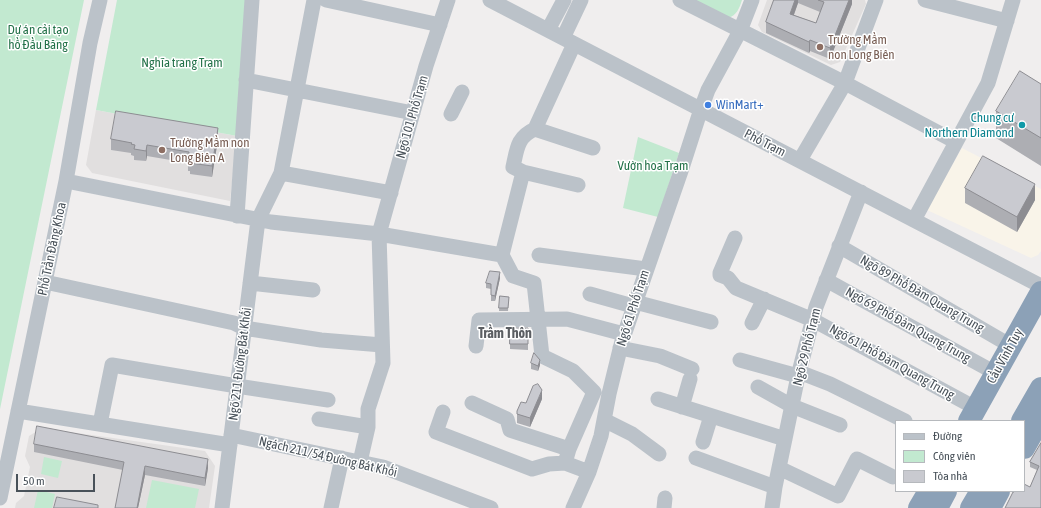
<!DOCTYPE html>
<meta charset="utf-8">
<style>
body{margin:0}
#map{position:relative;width:1041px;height:508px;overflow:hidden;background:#f0eeee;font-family:"Asap Condensed",sans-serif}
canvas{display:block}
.legend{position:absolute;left:895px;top:420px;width:130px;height:72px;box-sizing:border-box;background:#fff;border:1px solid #b6b9bd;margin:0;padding:5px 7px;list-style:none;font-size:12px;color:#485159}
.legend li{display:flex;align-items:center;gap:8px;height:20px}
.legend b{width:20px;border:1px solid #b6b9bd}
.scale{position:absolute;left:16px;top:474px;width:79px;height:18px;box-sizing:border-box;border:2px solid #485159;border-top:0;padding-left:5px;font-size:12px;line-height:14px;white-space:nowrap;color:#485159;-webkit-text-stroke:3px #fff;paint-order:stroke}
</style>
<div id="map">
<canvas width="1041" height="508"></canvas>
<ul class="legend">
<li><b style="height:5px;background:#bbc2c9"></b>Đường</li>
<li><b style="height:11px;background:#c2e9d0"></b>Công viên</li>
<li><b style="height:11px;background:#c9cad0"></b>Tòa nhà</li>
</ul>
<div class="scale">50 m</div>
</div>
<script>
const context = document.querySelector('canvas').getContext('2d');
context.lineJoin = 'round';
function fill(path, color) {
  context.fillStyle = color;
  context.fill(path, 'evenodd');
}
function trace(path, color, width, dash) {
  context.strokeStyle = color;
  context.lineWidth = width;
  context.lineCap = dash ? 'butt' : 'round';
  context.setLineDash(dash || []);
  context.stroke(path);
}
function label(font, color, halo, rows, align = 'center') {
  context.font = font + ' "Asap Condensed",sans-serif';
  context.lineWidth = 3;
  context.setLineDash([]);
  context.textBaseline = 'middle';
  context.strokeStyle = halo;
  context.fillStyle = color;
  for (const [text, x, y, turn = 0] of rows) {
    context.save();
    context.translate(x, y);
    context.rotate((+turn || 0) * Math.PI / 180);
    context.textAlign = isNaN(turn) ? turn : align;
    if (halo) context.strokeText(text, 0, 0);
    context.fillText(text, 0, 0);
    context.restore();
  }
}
const commercial = new Path2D(`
 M962,148L1041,189V251L1038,255L1031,258L927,210Z`);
const education = new Path2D(`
 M767,0H865L866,4L840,62L831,65L762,32L758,25Z
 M96,110L237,136L230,201L92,173L86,165Z
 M42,428L205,451L215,466L209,508H15L16,503L24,496L30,467L25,456L29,436Z`);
const green = new Path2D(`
 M0,0H84L0,409Z
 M117,0H253L237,136L96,110Z
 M689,0H742C739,9 737,15 728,18Z
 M638,137L679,153L658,217L623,208Z
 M44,457L62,461L58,478L41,474Z
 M152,480L199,489L195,508H146Z
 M38,490L55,494L52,508H34Z`);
const minor = new Path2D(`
 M326,0L440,25
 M490,0L1041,286
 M680,0L845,83L956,142
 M925,0L1007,21
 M548,30L564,0
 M563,38L581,0
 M246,80L413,113
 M451,114L462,92
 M535,129L593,148
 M800,160L845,83L876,0
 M523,172L578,185
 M281,173L391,193
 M66,181L271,222L379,234L502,255
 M237,216L252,0
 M914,220L988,83L1013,0
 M735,238L720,273V275L728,278L736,288L813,320L970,405
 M839,246L1006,343
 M539,255L646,269
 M826,280L990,370
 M45,282L234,323L244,328L321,340L382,345
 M250,283L313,290
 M590,294L633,306
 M635,302L711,322
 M752,323L764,299
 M476,346L479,320L567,319L624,334
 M620,348L660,356L692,369
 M740,360L798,376
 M799,372L830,384L905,421
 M758,387L792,406L840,425
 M658,399L785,439
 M472,403L507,419L510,430L569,449
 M682,407L690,379
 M18,411L230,445
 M443,412L436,432L532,469L549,464L565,463L589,472
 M319,419L368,427
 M604,420L632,434L659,454
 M100,424L112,365L237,386L328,400
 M231,435L383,467L491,508
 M703,442L711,416
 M696,458L775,487
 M360,462L368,427V409L383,363L379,234L426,66L448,0
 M565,463L569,449L594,392L573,371L542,356L534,283L513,276L502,255L523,172L513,167C517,149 517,137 535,129L574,44
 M779,468L838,496L857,459L893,477
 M0,498L66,181L90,43L100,0
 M222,508L258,220L281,173L314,0
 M331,508L342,458
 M573,508L589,472L601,436L609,394L622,341L681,171L701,109L708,90L740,31L752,0
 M664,508L665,498
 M772,508L775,487L798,376L816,307L861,192`);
const highway = new Path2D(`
 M969,421L1041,292
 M1022,421L1041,388
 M1024,448L1041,418
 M919,508L929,491
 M937,508L946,491
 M971,508L981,491
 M990,508L999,491`);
const wall = new Path2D(`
 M774,0H852V4L830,59L810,51L809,53L766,33V22ZM798,3L820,12L816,23L794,15Z
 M1041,84V166L996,138V111Z
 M111,139H218L212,177L190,174V171H188V163L147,156L146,161L134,160V156L131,155V153L111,150Z
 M965,188L1035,200L1017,232L965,203Z
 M500,278L495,301H491V289L486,288V283Z
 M500,296L509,297L508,311H499Z
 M510,328H528V350L510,349Z
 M531,363L540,365L538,371L531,369Z
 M542,399L530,427L517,423V411L526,403Z
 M1041,443V508L1014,492L1030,487L1037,470L1030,467V462Z
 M34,444L208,468L205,486L145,475L138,508H115L123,470L34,452Z`);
const shadedWall = new Path2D(`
 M795,0H798V3L790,25V14Z
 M849,0H852V4L830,59V48Z
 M810,40V51L809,53V42Z
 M218,128V139L212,177V166Z
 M147,145V156L146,161V151Z
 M1035,184V200L1017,232V217Z
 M500,272V278L495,301V296Z
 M540,360V365L538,371V366Z
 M542,390V399L530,427V418Z
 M208,459V468L205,486V478Z
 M145,466V475L138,508H137Z`);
const building = new Path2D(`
 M774,0H795L790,14L816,23L824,2L818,0H849L830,48L810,40L809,42L766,22Z
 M1020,71L1041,84V138L996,111Z
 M116,111L218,128L212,166L190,163L191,160H188L189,152L147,145L146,151L134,149L135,145L131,144L132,143L111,139Z
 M983,156L1035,184L1017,217L965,188Z
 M490,271L500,272L495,296L491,295V284L486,283Z
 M500,296L509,297L508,308H499Z
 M510,328H528V344H510Z
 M534,353L540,360L538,366L531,363Z
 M538,384L542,390L530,418L517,414V411L521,402L526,403L533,386Z
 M37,426L208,459L205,478L145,466L137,508H115L124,462L34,444Z
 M1041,443V508H1005L1013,492H1014L1015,491H1024V484L1030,487L1039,466L1030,462Z
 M57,497L98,505V508H54Z`);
const markers = [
 [820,47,4,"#8d6e63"],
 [708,105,4,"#3f7fe0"],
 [1022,125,4,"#0f9aa8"],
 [162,150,4,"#8d6e63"]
];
const parkNames = [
 ["Dự án cải tạo",38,30],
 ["hồ Đầu Băng",38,45],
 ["Nghĩa trang Trạm",182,63],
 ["Vườn hoa Trạm",653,166]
];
const educationNames = [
 ["Trường Mầm",828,40],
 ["non Long Biên",828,55],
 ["Trường Mầm non",170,143],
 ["Long Biên A",170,158]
];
const shopNames = [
 ["WinMart+",716,105]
];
const streetNames = [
 ["Ngõ 101 Phố Trạm",412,117,-74],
 ["Phố Trạm",765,143,27],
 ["Phố Trần Đăng Khoa",52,249,-78],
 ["Ngõ 89 Phố Đàm Quang Trung",922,294,30],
 ["Ngõ 61 Phố Trạm",633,308,-72],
 ["Ngõ 69 Phố Đàm Quang Trung",908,325,29],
 ["Ngõ 29 Phố Trạm",807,347,-76],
 ["Cầu Vĩnh Tuy",1005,356,-61],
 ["Ngõ 61 Phố Đàm Quang Trung",892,362,29],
 ["Ngõ 211 Đường Bát Khối",240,364,-83],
 ["Ngách 211/54 Đường Bát Khối",328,457,13]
];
const cultureNames = [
 ["Chung cư",1014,118],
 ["Northern Diamond",1014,133]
];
const neighbourhoodNames = [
 ["Trầm Thôn",505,334]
];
fill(commercial, '#f9f4e9');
fill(education, '#e1dfdf');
fill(green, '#c2e9d0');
trace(minor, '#bbc2c9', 15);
trace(highway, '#8ca1b7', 22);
fill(wall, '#adaeb3');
fill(shadedWall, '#8d8d92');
fill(building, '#c9cad0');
trace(building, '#8d8d92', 1);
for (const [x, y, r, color] of markers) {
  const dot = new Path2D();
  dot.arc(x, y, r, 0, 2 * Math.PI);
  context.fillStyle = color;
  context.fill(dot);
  trace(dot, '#fff', 1.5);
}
label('13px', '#227148', '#fff', parkNames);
label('13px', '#785e54', '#fff', educationNames, 'left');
label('13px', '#366cbe', '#fff', shopNames, 'left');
label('13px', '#485159', '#fff', streetNames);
label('13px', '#0d838f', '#fff', cultureNames, 'right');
label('bold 14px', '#5b5e62', '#fff', neighbourhoodNames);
</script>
